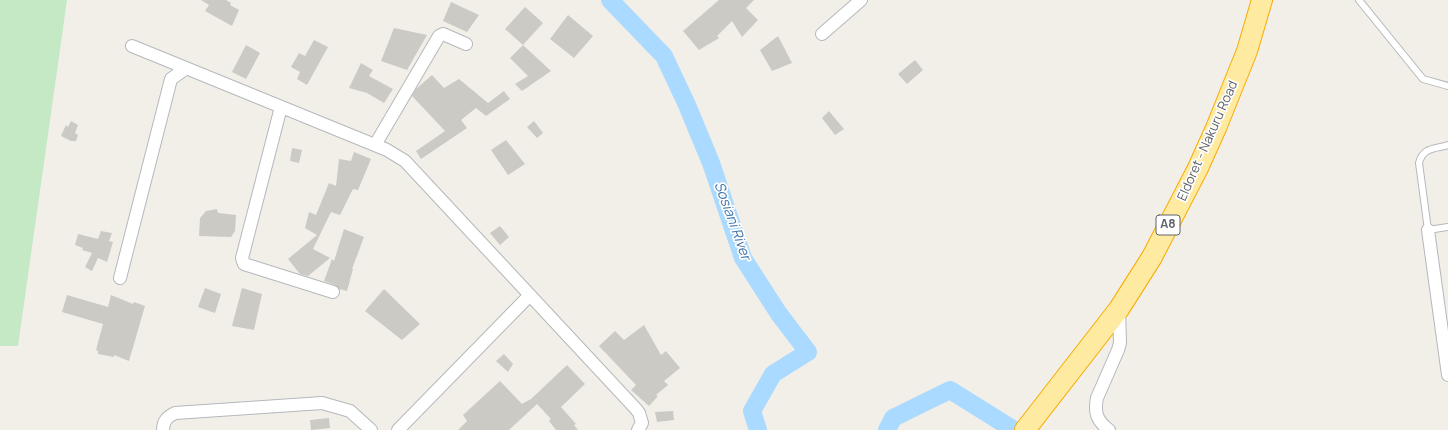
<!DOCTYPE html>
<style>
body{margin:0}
canvas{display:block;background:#f1efe8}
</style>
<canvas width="1448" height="430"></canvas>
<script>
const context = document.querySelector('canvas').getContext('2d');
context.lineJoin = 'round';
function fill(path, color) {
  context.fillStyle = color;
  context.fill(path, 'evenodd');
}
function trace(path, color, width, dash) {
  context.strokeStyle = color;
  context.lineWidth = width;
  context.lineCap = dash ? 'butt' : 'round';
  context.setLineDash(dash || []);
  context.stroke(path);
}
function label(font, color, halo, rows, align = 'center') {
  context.font = font + ' Manrope,sans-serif';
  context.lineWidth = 3.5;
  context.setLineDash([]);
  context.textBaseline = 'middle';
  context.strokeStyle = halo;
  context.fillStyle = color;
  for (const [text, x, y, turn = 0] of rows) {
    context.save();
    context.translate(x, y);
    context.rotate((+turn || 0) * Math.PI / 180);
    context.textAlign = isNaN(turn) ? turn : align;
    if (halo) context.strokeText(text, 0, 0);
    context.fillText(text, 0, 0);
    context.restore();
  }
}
const green = new Path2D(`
 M0,0H67L18,346H0Z`);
const river = new Path2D(`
 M610,0L664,56L687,105L711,163L743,258L779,314L808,352L773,374L752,411L758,430
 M887,430L893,418L950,390L1014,430`);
const building = new Path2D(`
 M201,0H226L231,3L230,5L239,10L232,26L205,11L209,5Z
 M719,0H754L746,8L758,20L742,37L732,21L717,36L719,38L699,50L683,31Z
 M451,2L479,15L467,32L443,21Z
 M525,7L543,23L523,45L505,29Z
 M568,15L593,36L574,58L550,39Z
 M394,28L427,35L407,70L381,61Z
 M778,36L792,63L772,71L760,50Z
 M314,40L328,47L307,85L297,79L300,72L291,67L299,53L305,56Z
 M246,45L260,53L246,79L232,72Z
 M523,45L551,71L522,91L515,84L528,76L510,58Z
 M915,60L923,70L907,84L898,74Z
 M361,63L373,70L369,76L393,89L384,103L367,93L349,88Z
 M432,75L444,88L459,79L488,103L504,91L510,99L486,116L476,108L461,120L467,128L421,159L416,151L445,131L412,96L416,89Z
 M829,111L844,129L835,135L822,118Z
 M71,121L78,125L75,133L78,135L76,141H71L61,136L66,125L68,127Z
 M534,121L543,133L537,138L527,127Z
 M506,140L525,164L508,175L491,150Z
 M292,148L302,150L299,163L290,161Z
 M354,152L371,159L358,190L353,189L340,215L331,212L313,249L330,258L308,276L300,274L288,259L317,235L305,228L309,212L316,215L329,183L336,186L339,159L351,161Z
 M217,209L218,213L236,215L235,231L231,237L199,236L200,218L206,211Z
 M500,226L509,237L500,245L490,233Z
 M344,229L364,237L352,269H353L347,291L339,289L335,285L324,281L332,259L334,261Z
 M101,231L112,233L109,241L113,242L107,262L98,258L92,271L85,267L92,253L82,250L83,248L75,245L78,234L98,239Z
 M205,288L221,294L215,313L198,307Z
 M242,288L262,294L254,330L232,326Z
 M384,289L420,324L402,340L365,311Z
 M67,295L108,307L111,295L133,304L134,302L145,306L129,361L114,355V357L98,354V351L96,350L103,324L62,312Z
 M644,325L661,355L666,351L680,368L664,381L668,385L656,395L658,396L649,406L631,390L636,385L599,346L615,331L624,340Z
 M504,354L513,364L508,372L496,361Z
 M567,365L585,384L561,407L576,424L574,425L578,430H556L549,421L551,419L537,404L509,430H458L467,421L463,415L500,381L522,404L531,399Z
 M673,411L674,420L657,422L655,412Z
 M329,418L330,428L311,430L310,420Z`);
const service = new Path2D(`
 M1359,0L1423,79L1448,86
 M1448,145C1435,149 1423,147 1419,163L1428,230L1448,227`);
const minor = new Path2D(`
 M822,34L861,0
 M132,46L387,150L405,161L636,409L639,413L642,423L638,430
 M281,107L242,258L244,264L333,292
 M375,145L439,36L443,34L466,44
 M1428,230L1448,375
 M120,278L171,79L185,69
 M163,430C163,421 167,417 175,413L322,403L350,411L371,430
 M398,430L530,295
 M1109,430C1097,421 1094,413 1097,398L1118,350L1120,343L1119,309`);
const trunk = new Path2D(`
 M1025,430L1119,309L1152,257L1198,168L1216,128L1247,51L1262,0`);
const shields = [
 [1168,225,24]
];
const shieldNames = [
 ["A8",1168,225]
];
const streetNames = [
 ["Eldoret - Nakuru Road",1208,141,-66]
];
const waterNames = [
 ["Sosiani River",732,221,70]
];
fill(green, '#c5e8c5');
trace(river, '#aadaff', 18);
fill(building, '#cccac5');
trace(service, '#b5b8bc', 8);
trace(minor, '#b5b8bc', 14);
trace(trunk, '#f9ab00', 22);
trace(service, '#fff', 6);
trace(minor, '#fff', 12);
trace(trunk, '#feeaa1', 20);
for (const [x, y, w] of shields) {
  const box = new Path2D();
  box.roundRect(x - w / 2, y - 10, w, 20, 3);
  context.fillStyle = '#fff';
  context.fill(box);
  trace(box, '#5f6368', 1);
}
label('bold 12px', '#5f6368', null, shieldNames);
label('13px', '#5f6368', '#fff', streetNames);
label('italic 14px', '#4174aa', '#fff', waterNames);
</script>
